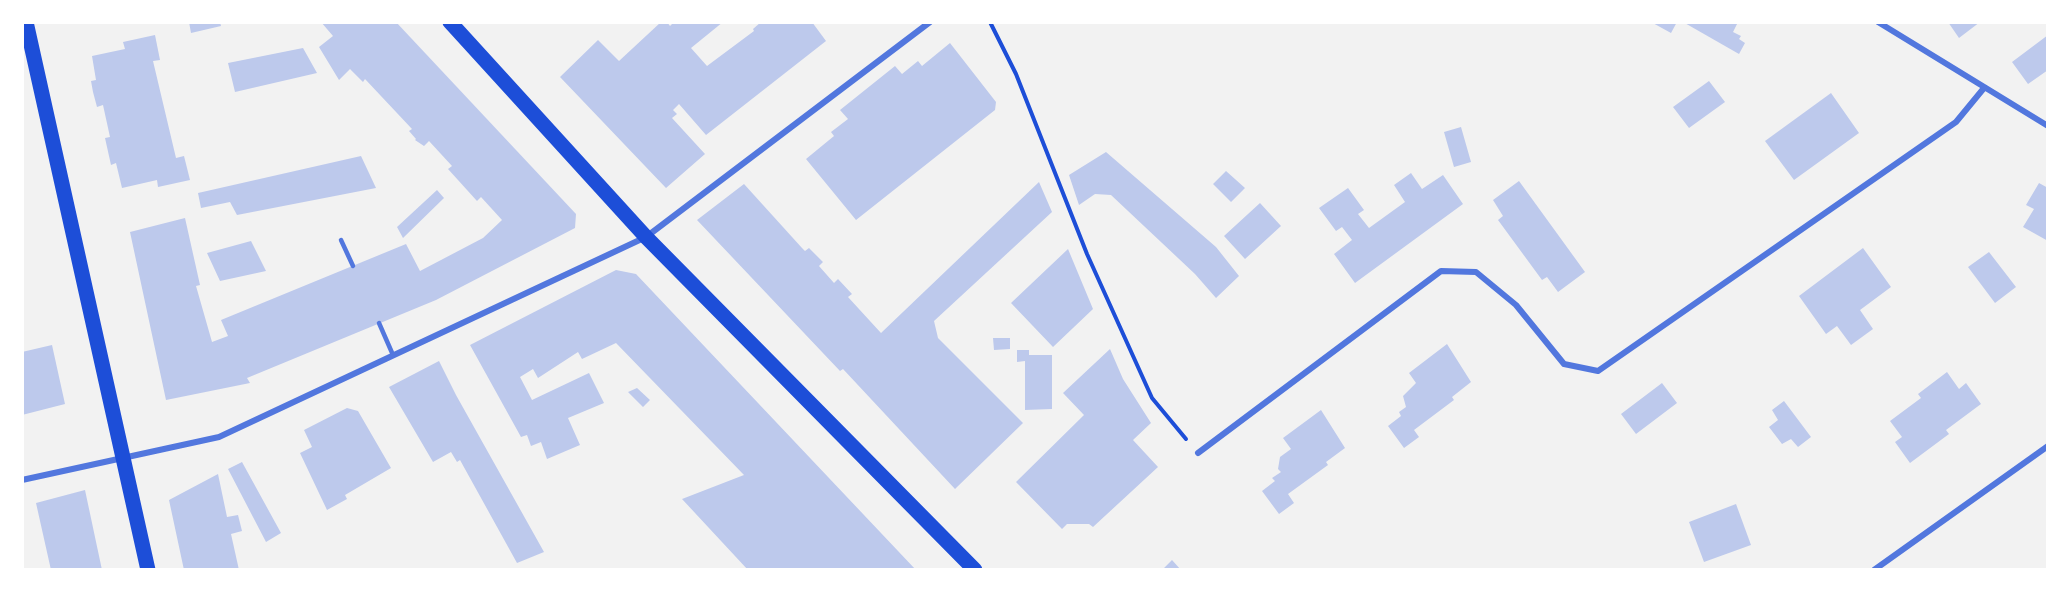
<!DOCTYPE html>
<style>
body{margin:0}
#map{position:relative;width:2070px;height:592px;overflow:hidden;background:#f2f2f2;font-family:Signika,sans-serif}
canvas{display:block}
.frame{position:absolute;inset:0;border:24px solid #fff;pointer-events:none}
</style>
<div id="map">
<canvas width="2070" height="592"></canvas>
<div class="frame"></div>
</div>
<script>
const context = document.querySelector('canvas').getContext('2d');
context.lineJoin = 'round';
function fill(path, color) {
  context.fillStyle = color;
  context.fill(path, 'evenodd');
}
function trace(path, color, width, dash) {
  context.strokeStyle = color;
  context.lineWidth = width;
  context.lineCap = dash ? 'butt' : 'round';
  context.setLineDash(dash || []);
  context.stroke(path);
}
const building = new Path2D(`
 M189,22H220L221,26L191,33Z
 M321,22H396L576,214L575,228L436,300L247,378L250,383L166,400L130,232L185,218L200,285L196,286L212,342L228,336L221,320L406,244L420,271L483,238L502,220L481,197L477,201L448,169L452,166L429,141L424,146L415,140L416,139L409,131L412,129L365,79L363,82L350,69L339,80L319,47L333,36Z
 M661,22H667L670,26L674,22H723L691,48L707,66L754,31L753,29L761,22H812L826,41L706,135L679,104L673,110L677,114L672,118L705,154L666,188L560,77L598,40L619,61Z
 M1651,22H1677L1671,33Z
 M1683,22H1738L1733,32L1741,36L1739,39L1745,43L1739,54Z
 M1948,22H1980L1959,38Z
 M155,35L160,60L153,61L176,158L184,156L190,180L158,187L157,180L122,188L116,163L111,165L105,138L110,137L103,105L97,107L93,92L91,81L96,80L92,56L125,49L123,42Z
 M2048,35V70L2028,84L2012,62Z
 M950,43L996,102L995,110L856,220L806,159L834,136L831,132L848,119L840,110L895,66L902,74L918,61L922,66Z
 M303,48L317,73L235,92L228,63Z
 M1709,81L1725,102L1689,128L1673,107Z
 M1831,93L1859,133L1794,180L1765,141Z
 M1461,127L1471,162L1454,167L1444,132Z
 M1106,152L1216,247L1239,276L1216,298L1195,274L1111,195L1095,194L1079,205L1069,175Z
 M361,156L376,188L237,215L230,202L201,208L198,193Z
 M1226,171L1245,188L1231,202L1213,184Z
 M1411,173L1422,189L1443,175L1463,204L1355,283L1334,254L1352,240L1342,227L1336,231L1319,208L1348,188L1364,210L1358,214L1369,228L1405,202L1394,185Z
 M1519,181L1585,272L1558,292L1547,277L1542,280L1498,220L1503,216L1493,200Z
 M1039,182L1052,212L934,321L938,338L1023,423L955,489L843,369L840,371L697,220L744,184L802,248L805,251L809,248L823,262L819,266L834,283L838,279L852,294L848,297L881,333Z
 M2039,183L2048,188V241L2023,227L2034,209L2026,205Z
 M437,190L444,198L403,238L397,227Z
 M1260,203L1281,226L1245,259L1224,236Z
 M251,241L266,271L220,281L207,253Z
 M1863,248L1891,287L1860,310L1873,329L1851,345L1837,326L1826,334L1799,296Z
 M1068,249L1093,309L1053,347L1011,303Z
 M1989,252L2016,287L1995,303L1968,267Z
 M616,270L636,274L916,570H748L682,499L744,475L616,343L582,359L578,352L538,378L533,369L520,377L532,400L589,373L604,403L568,418L580,445L547,459L541,442L531,446L527,435L521,437L470,345Z
 M993,338H1010V349L994,350Z
 M1447,344L1471,382L1452,397L1454,400L1414,430L1419,437L1404,448L1388,426L1401,416L1399,412L1406,407L1403,396L1416,383L1409,373Z
 M52,345L65,404L22,415V352Z
 M1110,349L1123,379L1151,423L1133,440L1158,467L1093,527L1089,524H1067L1062,529L1016,482L1084,415L1063,393Z
 M1017,350H1029V355H1052V409L1025,410V361L1017,362Z
 M439,361L456,395L544,552L517,563L460,460L457,462L451,452L433,462L389,387Z
 M1947,372L1959,389L1966,383L1981,404L1946,430L1949,434L1910,463L1895,442L1902,437L1890,421L1921,398L1918,394Z
 M1662,383L1677,403L1636,434L1621,414Z
 M637,388L650,400L643,407L628,392Z
 M1784,401L1811,437L1798,447L1791,439L1782,444L1769,427L1778,420L1772,410Z
 M347,408L358,411L391,468L345,495L347,499L327,510L300,453L312,447L304,430Z
 M1321,410L1345,448L1326,462L1328,465L1288,494L1294,503L1279,514L1262,491L1275,481L1272,478L1281,472L1278,469L1280,457L1291,449L1283,438Z
 M242,462L281,533L266,542L228,469Z
 M218,474L227,517L238,515L242,531L231,534L239,570H184L169,500Z
 M85,490L102,570H51L36,503Z
 M1736,504L1751,545L1704,562L1689,522Z
 M1172,560L1181,570H1162Z`);
const path = new Path2D(`
 M990,22L1016,74L1087,254L1152,398L1186,439`);
const service = new Path2D(`
 M341,240L353,266
 M379,323L393,355`);
const minor = new Path2D(`
 M1878,22L2048,126
 M1198,453L1441,271L1476,272L1516,305L1564,364L1598,371L1956,122L1984,88
 M22,480L219,437L646,237L930,22
 M1874,570L2048,446`);
const primary = new Path2D(`
 M26,22L148,570
 M450,22L646,237L975,570`);
fill(building, '#bdc9ec');
trace(path, '#1d4ed8', 4);
trace(service, '#5277de', 4.5);
trace(minor, '#5277de', 6);
trace(primary, '#1d4ed8', 15);
</script>
